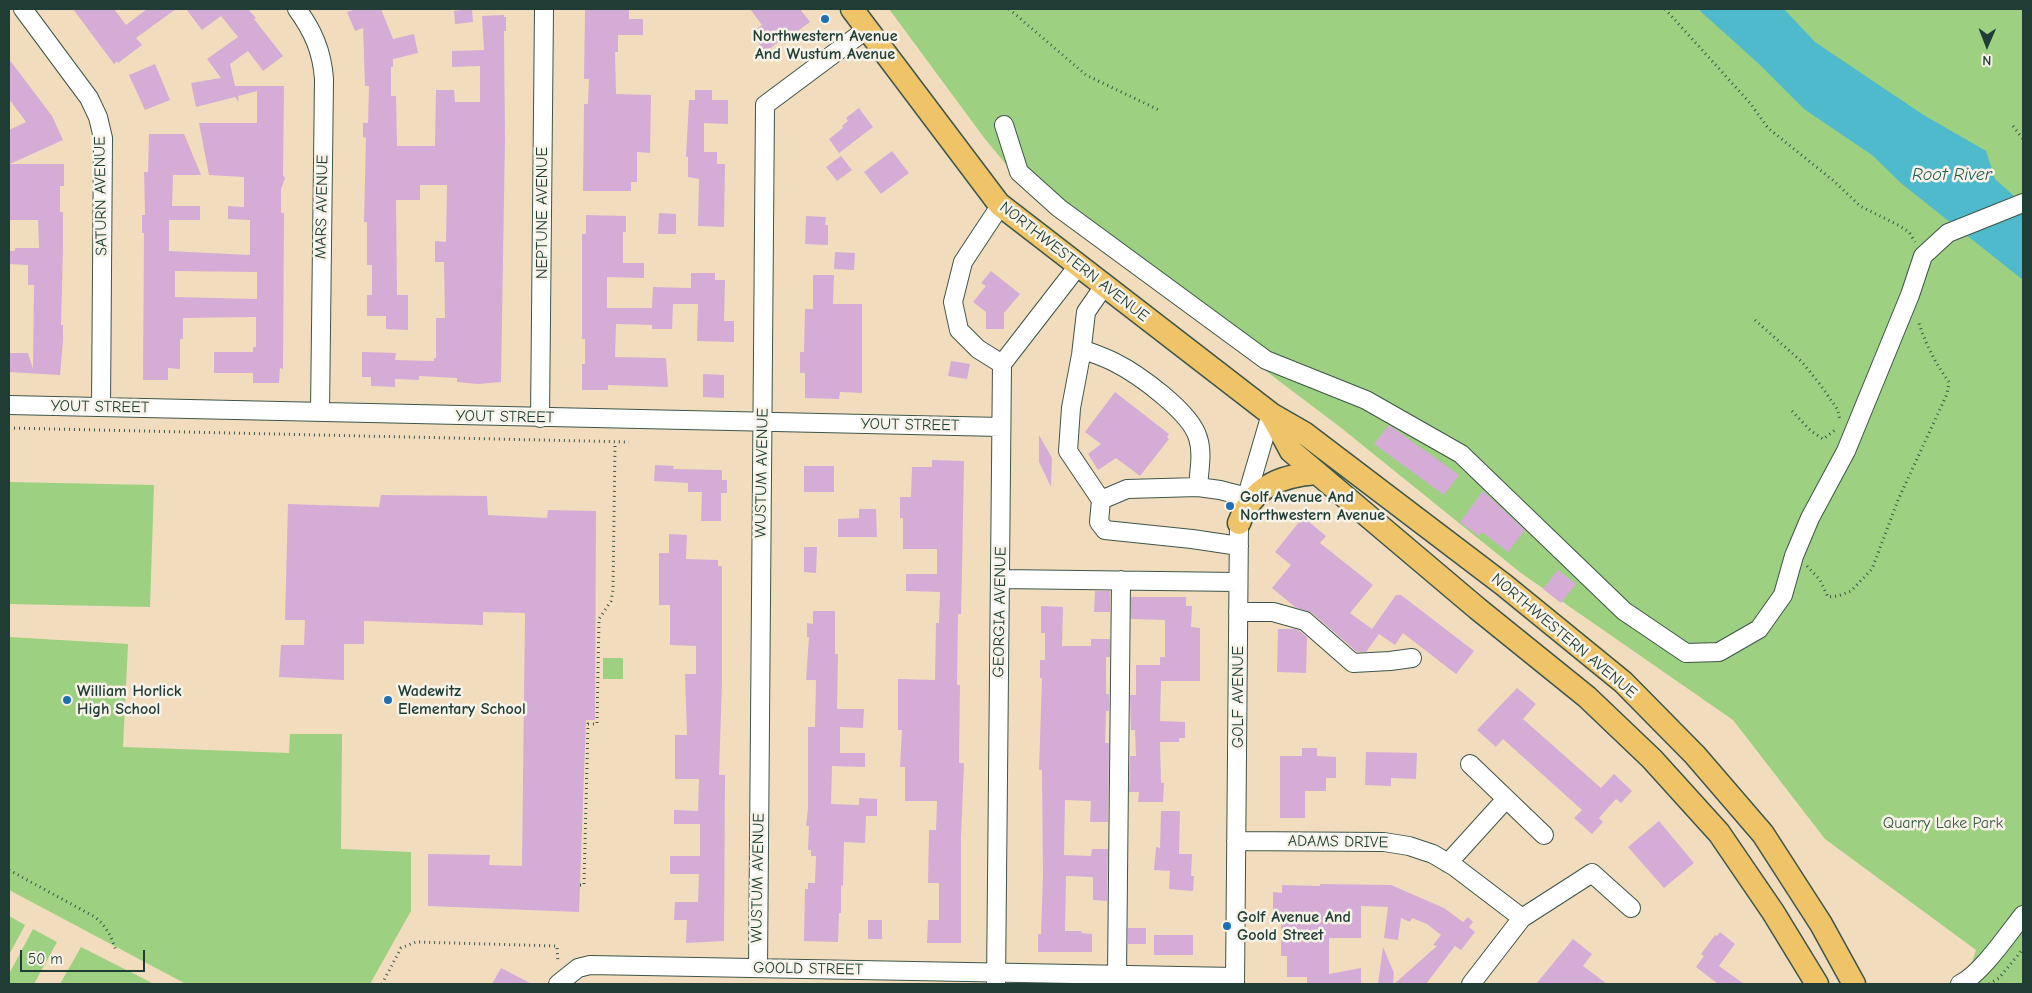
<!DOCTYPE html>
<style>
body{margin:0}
#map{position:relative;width:2032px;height:993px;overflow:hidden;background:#f1ddbd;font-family:"Comic Neue",sans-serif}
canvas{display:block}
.frame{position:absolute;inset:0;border:10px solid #1f3d34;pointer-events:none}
.north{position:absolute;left:1962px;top:20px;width:50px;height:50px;-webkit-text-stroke:4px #f7f3e8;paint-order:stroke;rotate:181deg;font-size:14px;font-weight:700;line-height:20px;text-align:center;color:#1f3d34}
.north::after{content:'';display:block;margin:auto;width:18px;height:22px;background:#1f3d34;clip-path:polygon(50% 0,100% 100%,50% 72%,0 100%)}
.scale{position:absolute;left:20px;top:950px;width:125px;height:22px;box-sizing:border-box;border:2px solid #1f3d34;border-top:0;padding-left:6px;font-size:15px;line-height:18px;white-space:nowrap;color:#1f3d34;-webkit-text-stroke:4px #f7f3e8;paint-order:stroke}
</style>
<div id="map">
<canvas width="2032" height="993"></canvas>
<div class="frame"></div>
<div class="north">N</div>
<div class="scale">50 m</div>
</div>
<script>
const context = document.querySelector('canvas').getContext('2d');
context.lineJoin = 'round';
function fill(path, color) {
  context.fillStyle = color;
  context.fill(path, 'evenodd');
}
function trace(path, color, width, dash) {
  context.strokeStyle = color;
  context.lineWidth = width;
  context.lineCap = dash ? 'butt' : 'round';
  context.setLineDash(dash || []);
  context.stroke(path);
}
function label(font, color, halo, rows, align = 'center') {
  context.font = font + ' "Comic Neue",sans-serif';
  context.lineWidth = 5;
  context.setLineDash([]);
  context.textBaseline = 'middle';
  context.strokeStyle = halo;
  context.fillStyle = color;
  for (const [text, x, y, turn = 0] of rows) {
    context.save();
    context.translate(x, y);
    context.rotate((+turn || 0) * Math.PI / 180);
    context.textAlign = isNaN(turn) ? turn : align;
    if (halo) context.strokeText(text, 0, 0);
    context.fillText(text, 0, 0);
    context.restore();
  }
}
const green = new Path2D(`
 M889,9H2023V984H1971L1966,981L1976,950L1825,839L1733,720L1521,573L1340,427L1029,192L985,139Z
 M9,482L154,485L150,607L9,604Z
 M9,637L128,644L123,747L289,753L290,734H342L341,849L411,852V911L370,984H186L9,890Z
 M603,658H623V679H603Z
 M9,916L25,925L9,955Z
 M33,929L57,942L34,984H10L9,974Z
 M81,947L154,984H60Z`);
const water = new Path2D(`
 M1698,9H1784L1815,42L1922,114L1986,151L1995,179L2023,204V280L1902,184L1872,155L1804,109L1759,64Z`);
const building = new Path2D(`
 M73,9H114L126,25L147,9H176L136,38L142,45L118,63L117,61L114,64Z
 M186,9H248L256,18L254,19L283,56L263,71L248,51L230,64L235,86H284L283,175L285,178L281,189V213H284L283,369L280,368L279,383H253V373H214V352H253V347H256V317L183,318V339H180V369L168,368V380H143L144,233H142V215H145L144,172H148L149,134H184L201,175H173L172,206H200V220H169V251L250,255V220L228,219V206L244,207V177L209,175L199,123H257V91L238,96L239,102L235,97L196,107L191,83L221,78L207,59L238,37L221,16L202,30ZM175,271L257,272V299L175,297Z
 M356,9H381L393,39L414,34L418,53L393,59V67H391V96H396L397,146H435L436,90H454L455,102H480V66L452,67V51L484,50L482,16L504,15V17H506V31H504L505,138L501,382L478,384L457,382V378L419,376V380L395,379V387L371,386V377H362V352L396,353L395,360L434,361V358H436V318H445L444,262H435V241L446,242L447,185H420V200H396L397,295H408V330L386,329V316H367V295H372V265H367V222H364L366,138L363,137V123H368L369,86H365L363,28L355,31L347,12Z
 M472,9L473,22L455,24L454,11Z
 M585,9H629V19H643V35H618V52H615L616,94L651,95L650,153L637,152V182H631V191H583L584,104H588L589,79H584Z
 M750,9H800L810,22L795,33L797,36L785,44L780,41L765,52L751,33L762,25Z
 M9,59L52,116L63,140L10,164H64V186H60V212H63V247L61,325H63V340L60,375L9,372V353H28L33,369L34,285H28V265L9,264V251H15V248H39L38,220H9V130L26,122L9,99Z
 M155,64L170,100L145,110L129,75Z
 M695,90H712V100H728V124L704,123V152H717V164H725L724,227L698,226L699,179L688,177V157H686L689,100H695Z
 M859,108L873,127L839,153L829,139L843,128L842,126L848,121L846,118Z
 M892,151L909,173L881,194L864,172Z
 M841,156L852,170L837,181L826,167Z
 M659,213L676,214V234H658Z
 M586,215L626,216V232H623V263H644V278L607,277V308H652L653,287L691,288V273H715V280H725L724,321H734V342L697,341L698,304H673L672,329H652V325L616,324L615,357L666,358L668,387L608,385V390H582V364H585V339H582V234H586Z
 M806,216L826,217L825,225H828V245L805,244Z
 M835,252L855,253L854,270L834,269Z
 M991,271L1020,294L1004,313V329H986V312L973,302L986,286L981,283Z
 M813,275H834L833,304H862V393L840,392L839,399L805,398V373H800V352H804L805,309H813Z
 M951,361L970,364L967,379L948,376Z
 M703,374L724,375V398L703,397Z
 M1115,392L1169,434L1167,437L1169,439L1140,476L1116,458L1098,470L1088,454L1101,444L1085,432Z
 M1389,425L1459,475L1444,495L1374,444Z
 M1039,435L1052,458L1051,487L1039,462Z
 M932,460L964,461L962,572L961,614H958L957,685H960L959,763H964L961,839V943H927L928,920H939V883H928L929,830H936L937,801H905V767H900L902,730H898V679L935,680L936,623H939L940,592L906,591V574H937V549H903V518H900V497H911L912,467H932Z
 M655,465L674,466L673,469L722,470V480H727V493H721V521H701L702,492H688V483L654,481Z
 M804,466H834V492H804Z
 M1483,491L1525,530L1508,552L1482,532L1479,536L1460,522Z
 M381,495L487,496L488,515L547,518L548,510L596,511L595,720H586L579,912L428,906V854L490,855L489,865L522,866L525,613L483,612V625L364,621V644H344V680L279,677L281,645H304L305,620H285L288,504L379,507Z
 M859,509H876L877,537H838V519L859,518Z
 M1303,517L1326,536L1320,543L1373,585L1350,613L1372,629L1396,595H1401L1474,651L1456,674L1403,633L1395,645L1379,634L1366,652H1357L1312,613L1295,607L1272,588L1291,565L1275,552Z
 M669,534L687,535L686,559L718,560V566H722V681L719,775H725L724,941L686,943L687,920H674L675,902H698L699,874H670V856H700V824H674V810L698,811L699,779H675V735H687L685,674H696V646L670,645V605H659V553H669Z
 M804,547H817L816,573L804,572Z
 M1558,570L1576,584L1561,603L1543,589Z
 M1095,591H1110V612H1094Z
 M1131,597H1186V606H1192L1191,627L1200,628V681H1161L1160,721L1185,722V738H1179V742H1160L1161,783H1164L1163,802H1138L1139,792H1129L1130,756H1136L1135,730H1131L1130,695H1136V665H1160V657H1165V620L1131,619Z
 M1041,606L1063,607L1062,646H1091V639H1110V657H1106V694H1109V711H1106L1105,743H1109L1108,822H1090L1091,801L1065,800L1064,855L1091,856L1092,849H1108L1107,901L1093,900V877L1066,876L1065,931H1082L1081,933L1092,934V952H1038V934H1041L1043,876L1042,770H1039L1042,678H1040V660H1045V633H1041Z
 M813,611H835V654H838L837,709H864L863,728L840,727V753H865V767L832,766L831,804L859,805V798L877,799V816H866L865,843L844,842L843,886L841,885V913H839L838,942L804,941L805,889H808V883H815L816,856H811V850H808L809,826H806L808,809V727H815L816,680H806L809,637H807V623L813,624Z
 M1278,629H1295L1300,631L1307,637L1306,673L1277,672Z
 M1517,688L1536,704L1523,719L1601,788L1614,774L1632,791L1621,803L1616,799L1599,818L1603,822L1592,834L1574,818L1582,810L1503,739L1496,747L1477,730Z
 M1302,748H1317V756L1336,757V778H1326V791H1305V818H1280V756H1302Z
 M1366,752L1417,753L1416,779L1391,778V786L1365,785Z
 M1161,811H1180L1179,854H1192L1191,876H1194L1193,891L1169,889L1170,871L1154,870L1156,847L1160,848Z
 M1659,821L1694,863L1664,888L1628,847Z
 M1320,884L1391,885L1444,908L1463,922L1468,917L1473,922L1469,927L1475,932L1461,950L1455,946L1426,984H1394L1437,946L1433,945L1441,935L1427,924L1412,918L1410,922L1401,918L1398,940L1384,938L1388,907L1361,906V938H1329V974L1361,968V984H1307V977H1287V956H1281V915H1273V892L1282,893V885L1320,886Z
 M868,920H882V939H868Z
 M1128,928H1146V944H1128Z
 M1720,932L1735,944L1719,966L1744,984H1718L1696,967L1704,956L1701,954L1715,935L1717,936Z
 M1154,935H1193V955H1154Z
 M1573,939L1592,954L1583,966L1607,984H1536Z
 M1383,947L1394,973L1393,984H1378Z
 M501,968L532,984H492Z`);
const path = new Path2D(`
 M1009,9L1086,75L1161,111
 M1665,9L1750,103L1768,128L1835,182L1860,206L1900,226L1909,232L1915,242
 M2013,126L2023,139
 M1755,320L1802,362L1819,383L1838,410L1840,421
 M1792,411L1811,431L1823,439L1835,430
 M9,428L629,442
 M1807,566L1820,580L1828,597L1838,596L1851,591L1872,569L1898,500L1947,394L1949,382C1935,363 1925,343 1918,320
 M9,870L95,917C107,927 112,937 116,952
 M580,885H584L588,724H597L599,619L611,601L613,590L615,442
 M382,984L401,948L416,942L557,946L558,963
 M1989,984L1999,978L2023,949`);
const minor = new Path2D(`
 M23,9L89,98L98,117L103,138L101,407
 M297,9C313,31 322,51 324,79L320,412
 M1004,125L1019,172L1059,208L1266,360L1366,400L1461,454L1624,611L1686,653L1719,652L1759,629L1783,595L1794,556L1810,518L1846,451L1910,295L1923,256L1948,233L2023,203
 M1000,206L963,262L953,302L959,330L978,349L1002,364
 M1104,286L1086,312L1081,355L1071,408L1068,451L1101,500L1127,489L1198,487L1220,490L1247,497
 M1082,349C1092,353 1104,357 1114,362C1138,374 1191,412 1198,438C1203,453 1199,471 1198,487
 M9,405L1001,427
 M540,418L544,9
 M1101,500L1099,522L1105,530L1192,539L1239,546
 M1000,579L1238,582
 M1238,612H1273L1305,621L1353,663L1390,661L1412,658
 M1470,764L1544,835
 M1236,841L1384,842L1409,846L1433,854L1455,867L1522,918L1471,984
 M1448,863L1506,799
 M1522,918L1592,873L1631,908
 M758,968L765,105L867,29
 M1117,975L1121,580
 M558,984L578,968L590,965L1235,977
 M996,984L1002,364L1078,266
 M1235,984L1239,523L1271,414
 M1960,984C1981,974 2008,934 2023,915`);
const major = new Path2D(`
 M852,9L999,204L1271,414L1304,433L1504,585L1623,682L1695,755L1763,834L1821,924L1854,984
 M1271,414L1291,451L1478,609L1587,697L1652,759L1719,833L1773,912L1817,984
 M1239,523C1253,487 1279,476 1316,473`);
const markers = [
 [825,19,5,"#1f6fb2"],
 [1230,506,5,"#1f6fb2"],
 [67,700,5,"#1f6fb2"],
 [388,700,5,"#1f6fb2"],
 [1227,926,5,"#1f6fb2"]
];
const poiNames = [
 ["Northwestern Avenue",825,36,"center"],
 ["And Wustum Avenue",825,54,"center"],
 ["Golf Avenue And",1240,497],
 ["Northwestern Avenue",1240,515],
 ["William Horlick",77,691],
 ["High School",77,709],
 ["Wadewitz",398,691],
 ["Elementary School",398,709],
 ["Golf Avenue And",1237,917],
 ["Goold Street",1237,935]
];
const streetNames = [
 ["SATURN AVENUE",101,196,-91],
 ["MARS AVENUE",322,207,-89],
 ["NEPTUNE AVENUE",542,213,-90],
 ["NORTHWESTERN AVENUE",1074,262,38],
 ["YOUT STREET",100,407,1],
 ["YOUT STREET",505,417,1],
 ["YOUT STREET",910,425,1],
 ["WUSTUM AVENUE",762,473,-89],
 ["GEORGIA AVENUE",1000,612,-89],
 ["NORTHWESTERN AVENUE",1564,636,40],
 ["GOLF AVENUE",1238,697,-90],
 ["ADAMS DRIVE",1338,842,1],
 ["WUSTUM AVENUE",758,878,-89],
 ["GOOLD STREET",808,969,1]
];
const parkNames = [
 ["Quarry Lake Park",1943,823]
];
const waterNames = [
 ["Root River",1952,175]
];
fill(green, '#9dd081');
fill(water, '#4fbacb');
fill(building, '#d5acd6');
trace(minor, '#3e5549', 20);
trace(major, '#3e5549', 25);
trace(path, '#3e5549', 3, [1, 4]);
trace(minor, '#fff', 18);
trace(major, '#efc469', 22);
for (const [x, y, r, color] of markers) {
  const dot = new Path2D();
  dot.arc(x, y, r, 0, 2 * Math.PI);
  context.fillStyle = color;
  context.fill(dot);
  trace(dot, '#f7f3e8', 2);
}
label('bold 16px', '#1f3d34', '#f7f3e8', poiNames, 'left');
label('16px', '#1f3d34', '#f7f3e8', streetNames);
label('16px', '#385a43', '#f7f3e8', parkNames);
label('italic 18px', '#2b5c5a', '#f7f3e8', waterNames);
</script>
